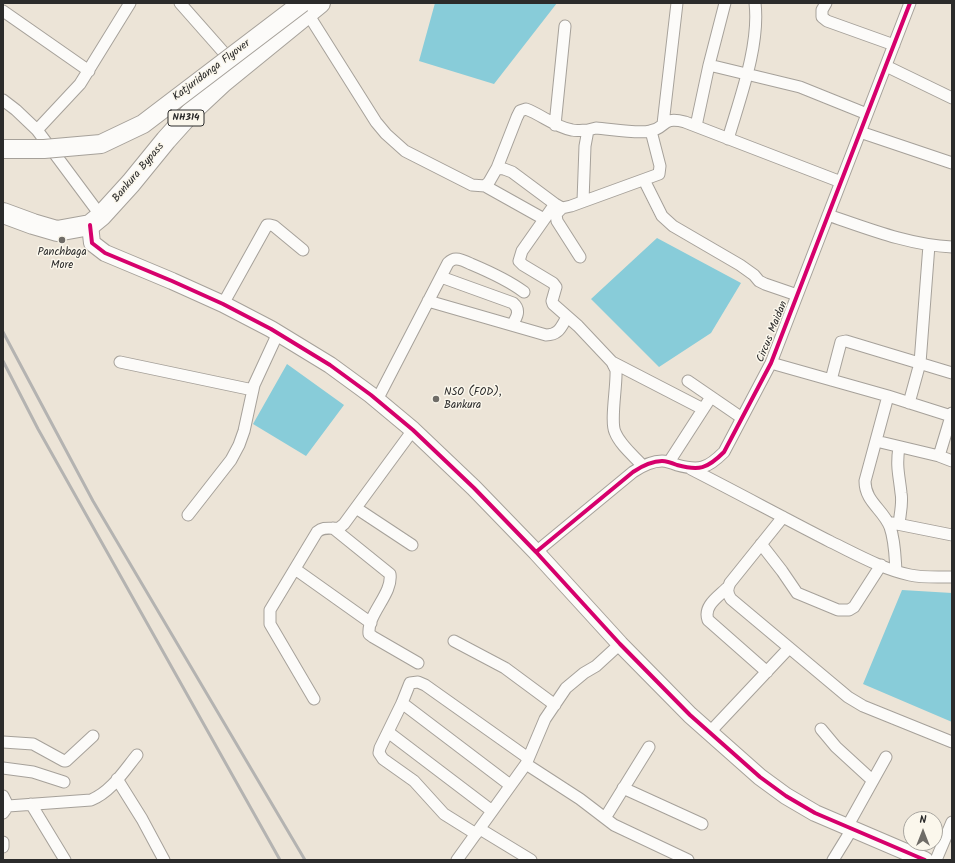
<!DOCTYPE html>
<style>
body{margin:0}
#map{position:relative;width:955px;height:863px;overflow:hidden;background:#ece4d7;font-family:Kalam,sans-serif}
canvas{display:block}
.frame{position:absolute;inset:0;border:4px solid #2b2b2b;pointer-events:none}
.north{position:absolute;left:903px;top:811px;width:40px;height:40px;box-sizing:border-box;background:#fbf7ec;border:1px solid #a8a59f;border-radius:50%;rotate:0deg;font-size:11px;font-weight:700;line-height:16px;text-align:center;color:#2b2b2b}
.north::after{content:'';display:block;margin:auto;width:14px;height:18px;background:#6f6c67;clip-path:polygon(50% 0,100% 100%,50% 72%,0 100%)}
</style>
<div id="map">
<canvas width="955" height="863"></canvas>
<div class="frame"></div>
<div class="north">N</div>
</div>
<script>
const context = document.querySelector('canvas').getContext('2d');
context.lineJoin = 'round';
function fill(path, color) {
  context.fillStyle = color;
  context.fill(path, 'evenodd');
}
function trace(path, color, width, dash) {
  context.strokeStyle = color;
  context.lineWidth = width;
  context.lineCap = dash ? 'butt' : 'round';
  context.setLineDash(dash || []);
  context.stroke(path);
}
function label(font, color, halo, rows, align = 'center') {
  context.font = font + ' Kalam,sans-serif';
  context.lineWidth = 3;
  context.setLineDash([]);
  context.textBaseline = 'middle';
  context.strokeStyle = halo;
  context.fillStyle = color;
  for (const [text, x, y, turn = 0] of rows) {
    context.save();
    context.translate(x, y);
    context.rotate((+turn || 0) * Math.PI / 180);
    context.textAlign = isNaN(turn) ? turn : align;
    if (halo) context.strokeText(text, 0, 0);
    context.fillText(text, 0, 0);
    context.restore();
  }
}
const water = new Path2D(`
 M435,3H557L494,84L419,61Z
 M657,238L741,283L711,333L659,367L591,299Z
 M287,364L344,405L306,456L253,424Z
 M902,590L952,593V722L863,684Z`);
const street = new Path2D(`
 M180,3L233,63
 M826,3L822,10V17L827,21L894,45
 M3,11L89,71
 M308,14L376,122L386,134L405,151L472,185L485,186L489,182L497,168L504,169L512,172L555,204L562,208L571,206L659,174L660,166L651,131
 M709,65L800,87L867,114
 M886,66L952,98
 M3,100L16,110L37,130L101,216
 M663,124L677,3
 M555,125L565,26
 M696,126L709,65L725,3
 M37,130L80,84L130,3
 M860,132L952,163
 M728,139C740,98 760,45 755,3
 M497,168L517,117L520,111L526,109C542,115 555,127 572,130C577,131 583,130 588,130
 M644,180L662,216L673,226L740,265L754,275L759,281L765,284L797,295
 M485,186L544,219
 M583,201L585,146L588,130L596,128C610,129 639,134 650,131C667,128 661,116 685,122L841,182
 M555,204L522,251L519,261L523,265L553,283L556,287L552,301L553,304L578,326L612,362L616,370C617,385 610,421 615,432C620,445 634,456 643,466
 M562,208L556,214L557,221L580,257
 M828,215C869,229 909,245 952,247
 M441,277L513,303C521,310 517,317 512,325
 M428,301L546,335C559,335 561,327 567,317
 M223,304L267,225H270L274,226L303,250
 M120,362L253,390
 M612,362L703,409
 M771,363L888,396L951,416
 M831,380L841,342L846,341L952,373
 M688,381L742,418
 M888,396L865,481C865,502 883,509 890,527C895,541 895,556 896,571
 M377,400L448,263C450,261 453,259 456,259C461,259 467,262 471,264C490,272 508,280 524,292
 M909,403L920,363L929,245
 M876,441L939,456L952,461
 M939,456L952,413
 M669,462L711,397
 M691,469C738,493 784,518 831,542C856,554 882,569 910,575C923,578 938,577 952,577
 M356,508L412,545
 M188,515L231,460L239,445L244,431L254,385L278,333
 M783,517L730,583C727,589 727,593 731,599L848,697L863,706L952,742
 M892,523L952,535
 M899,524C900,514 903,503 901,493C899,474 896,467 899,447
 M333,528L390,574C393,594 367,614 369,634L373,637L418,663
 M761,544L782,571L797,593L838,610H849L854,607L881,565
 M536,552L633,472C642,466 651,461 662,461C666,461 672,463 677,465C699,471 707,469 724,452L771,363L910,3
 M295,569L371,623
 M727,588C718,597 703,606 708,620L767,672
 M454,641L505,668L555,705
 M314,699L270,624V610L317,532C324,526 330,529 339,528L344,524L413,430
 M402,703L510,785
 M821,729L836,747L872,780
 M388,732L492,811
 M709,733L789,648
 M3,742L33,744L64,761H66L93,736
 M526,764L580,799L614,825L688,860
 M3,768L33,772L64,782
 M117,779L142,819L164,860
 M623,788L702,824
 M3,796L8,806L3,813
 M31,804L65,860
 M8,806L91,800C111,792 124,771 137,755
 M605,818L649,747
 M847,827L886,757
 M480,829L531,860
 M476,834L444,814L414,781L383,759L379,753L380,748L402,703L410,683L418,682L425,685L528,758
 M3,842V847
 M457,860L526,764L545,719L566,688L584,673L596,666L620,644
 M833,860L852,829
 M936,860L952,822`);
const secondary = new Path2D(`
 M90,225L92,243L105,253L172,281L223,304L271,329L330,365L371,395L413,430L474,488L536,552L620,644L690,715L760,777L786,796L815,813L925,860`);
const highway = new Path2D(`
 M3,213L33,224L57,231L90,225L101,216L131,183L166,140L193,110L223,82L320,3`);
const rail = new Path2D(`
 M3,332L93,501L305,860
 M3,361L38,429L280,860`);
const primaryBridge = new Path2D(`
 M3,149H44L101,144L143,124L302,3`);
const cycleway = new Path2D(`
 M90,225L92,243L105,253L172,281L223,304L271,329L330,365L371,395L413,430L474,488L536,552L620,644L690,715L760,777L786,796L815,813L925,860
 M536,552L633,472C642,466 651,461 662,461C666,461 672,463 677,465C699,471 707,469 724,452L771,363L910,3`);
const markers = [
 [62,240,4,"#6f6c67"],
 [436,399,4,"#6f6c67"]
];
const shields = [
 [186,118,36]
];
const shieldNames = [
 ["NH314",186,118]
];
const streetNames = [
 ["Katjuridanga Flyover",212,71,-37],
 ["Bankura Bypass",139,173,-50],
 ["Circus Maidan",773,332,-68]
];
const poiNames = [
 ["Panchbaga",62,253],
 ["More",62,266],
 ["NSO (FOD),",444,393,"left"],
 ["Bankura",444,406,"left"]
];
fill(water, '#88ccd9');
trace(street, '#a6a19a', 13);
trace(secondary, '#a6a19a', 18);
trace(highway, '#a6a19a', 22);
trace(street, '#fcfbf9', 11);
trace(secondary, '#fcfbf9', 16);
trace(highway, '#fcfbf9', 20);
trace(rail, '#b4b3b1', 3);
trace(primaryBridge, '#a6a19a', 20, []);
trace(primaryBridge, '#fcfbf9', 18);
trace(cycleway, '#d6006c', 4);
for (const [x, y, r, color] of markers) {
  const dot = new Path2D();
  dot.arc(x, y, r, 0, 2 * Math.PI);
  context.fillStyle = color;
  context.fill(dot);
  trace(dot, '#fbf7ec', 1.5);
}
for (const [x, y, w] of shields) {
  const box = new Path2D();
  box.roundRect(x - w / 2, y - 8, w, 16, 3);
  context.fillStyle = '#fbf7ec';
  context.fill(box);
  trace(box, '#2b2b2b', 1);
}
label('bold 10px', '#2b2b2b', null, shieldNames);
label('11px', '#2b2b2b', '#fbf7ec', streetNames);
label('11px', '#2b2b2b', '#fbf7ec', poiNames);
</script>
